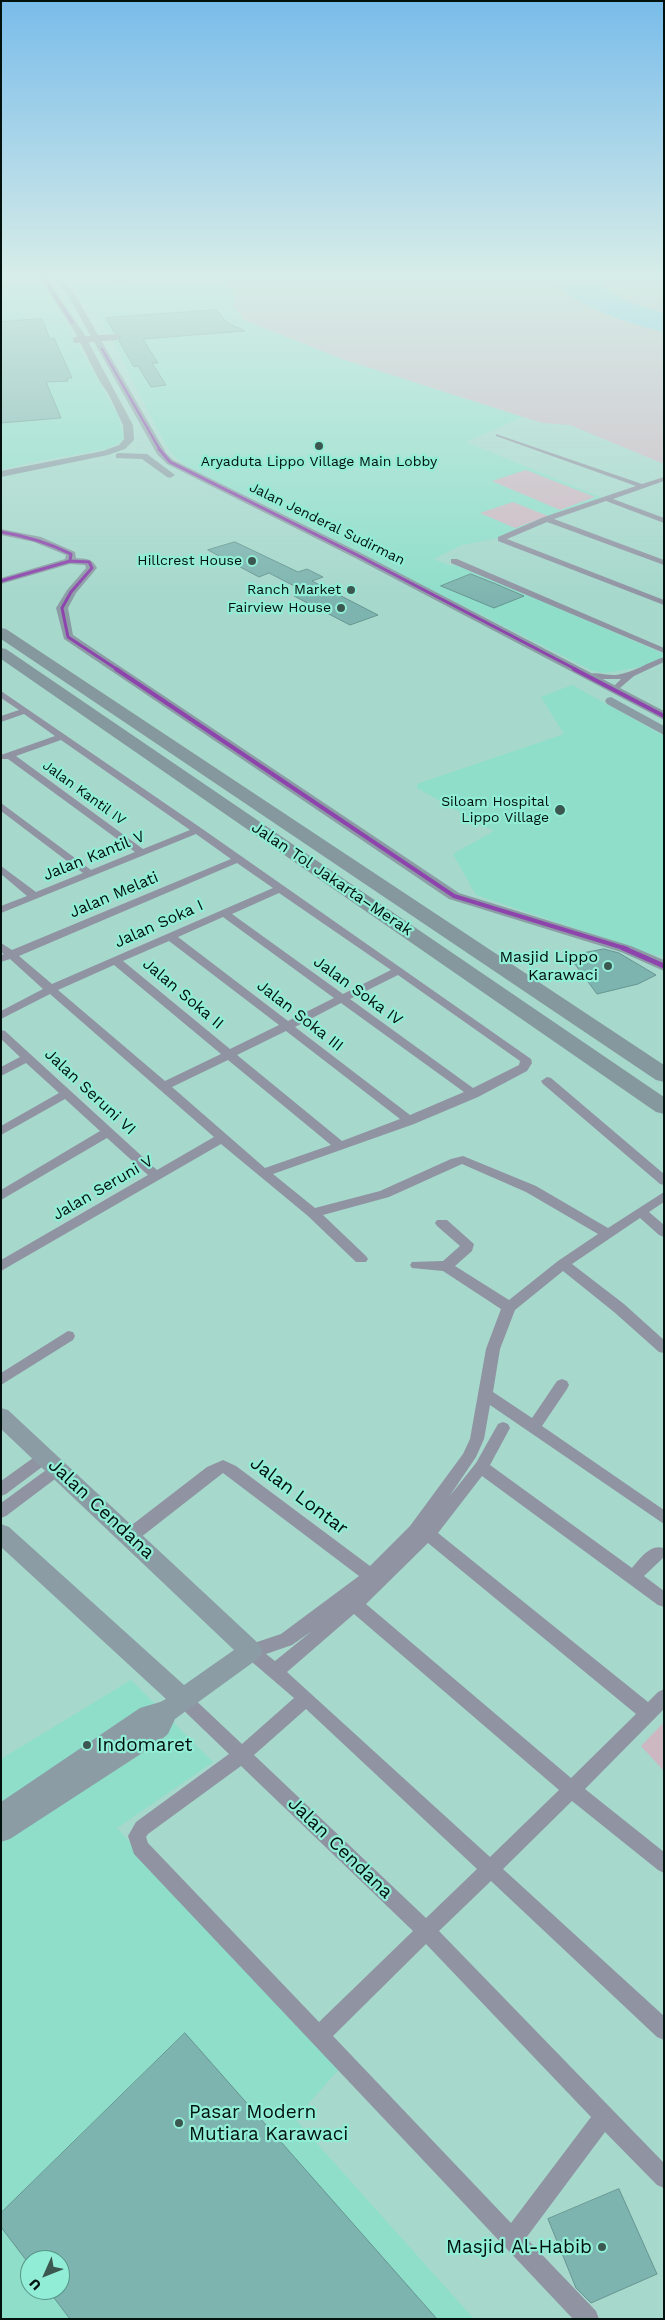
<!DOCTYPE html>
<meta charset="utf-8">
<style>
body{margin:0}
#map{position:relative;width:665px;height:2320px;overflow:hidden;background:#a6d8cc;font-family:"Work Sans",sans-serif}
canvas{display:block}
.frame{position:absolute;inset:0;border:2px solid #01110d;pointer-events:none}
.north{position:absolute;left:20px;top:2250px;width:50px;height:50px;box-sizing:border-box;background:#91edd6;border:1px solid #579586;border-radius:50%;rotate:226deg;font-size:14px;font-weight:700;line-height:20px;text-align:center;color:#01110d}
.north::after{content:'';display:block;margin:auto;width:18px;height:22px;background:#3b5750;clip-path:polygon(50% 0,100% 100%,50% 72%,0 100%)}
</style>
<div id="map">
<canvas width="665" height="2320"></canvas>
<div class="frame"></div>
<div class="north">U</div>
</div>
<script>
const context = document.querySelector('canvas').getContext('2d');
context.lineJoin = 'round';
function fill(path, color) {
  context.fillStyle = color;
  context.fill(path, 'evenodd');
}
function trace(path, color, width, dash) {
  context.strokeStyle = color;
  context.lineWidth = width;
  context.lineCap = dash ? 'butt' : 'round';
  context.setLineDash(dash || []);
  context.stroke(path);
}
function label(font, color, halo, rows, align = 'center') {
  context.font = font + ' "Work Sans",sans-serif';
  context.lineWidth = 4.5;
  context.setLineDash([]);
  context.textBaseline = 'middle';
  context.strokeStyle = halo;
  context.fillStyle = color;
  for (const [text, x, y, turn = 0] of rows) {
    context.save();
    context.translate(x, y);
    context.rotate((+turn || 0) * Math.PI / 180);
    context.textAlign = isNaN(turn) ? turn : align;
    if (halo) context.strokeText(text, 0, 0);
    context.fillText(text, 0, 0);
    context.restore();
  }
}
const built = new Path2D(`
 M1,276H34L44,285L119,417L124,438L118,444L106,449L32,462L1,470Z
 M61,276H225L237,292L342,359L523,417L466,442L603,498L504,537L462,545L434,559L451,566L455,564L664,654L663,657L656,664L618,671L603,673L591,670L186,466L173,455L164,442L100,317Z
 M572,685L664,736V956H658L476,895L453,854L494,831L417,788V784L564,734L541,697Z
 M131,1680L213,1762L117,1828L339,2069L295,2119L474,2319H1V1759ZM30,2260H60V2290H30Z`);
const green = new Path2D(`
 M102,276H151C140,285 119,284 106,282Z
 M225,276H664V464L570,425L543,423L523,417L342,359L244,320L233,305L237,292L227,287Z
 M526,470L595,497L560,510L492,481Z
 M513,502L548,516L515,528L480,513Z
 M664,1722V1771L641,1746Z`);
const water = new Path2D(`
 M551,276L566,278L594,276C609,298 640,305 664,313V332C631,324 569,306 551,276Z`);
const building = new Path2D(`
 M217,310L226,322L245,331L143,339L158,363H152L166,385L151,387L138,366L134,367L119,341L120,335L114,332L106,318Z
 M42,319L50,339L54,338L72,378H67L68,381L46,382L61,418L1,423V322Z
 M235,542L298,572L307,569L323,577L312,581L378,615L350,625L294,596L306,592L269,573L259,577L208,550Z
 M471,574L496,584L524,596L494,608L441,586Z
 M604,949L619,953L656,975L638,984L597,994L569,956Z
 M185,2033L437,2319H70L48,2290H60V2260H26L1,2227V2213Z
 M619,2189L657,2274L591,2303L576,2288L548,2219Z`);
const street = new Path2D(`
 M496,434L642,484L664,477V481L613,499L664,518V523L606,501L554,519L664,560V565L547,522L507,539L664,600V605L498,541V537L544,517L636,486L496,436Z
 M451,559H457L664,648V653L451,563Z
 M664,657V662L634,676L614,693L610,690L621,679H589L585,676C593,670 606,676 616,675C633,673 648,662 664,657Z
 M1,691L201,828L531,1059L532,1063L527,1071L478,1097L414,1124L273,1174L315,1208L380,1191L451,1159L463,1156L536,1186L608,1228L664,1192V1202L649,1212L664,1225V1237L659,1235L640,1218L572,1264L624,1304L664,1340V1353L659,1352L614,1312L563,1271L515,1310L500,1349L493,1392L532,1418L557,1381L562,1379L567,1381L569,1385L567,1389L542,1426L664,1510V1524L490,1405L484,1439L476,1457L449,1497L476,1463L498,1424L503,1422L508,1424L510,1428L490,1465L632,1568C640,1559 650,1544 663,1548V1558L644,1576L664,1591V1607L658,1605L482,1476L438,1533L648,1702L658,1692L664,1689V1709L585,1789L664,1852V1873L658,1870L572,1801L503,1869L664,2016V2040L657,2037L491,1881L439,1931L664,2163V2188L657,2185L605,2132L526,2238L596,2311L599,2319H573L134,1854L128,1836L136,1822L229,1754L178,1705L176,1700L178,1695L184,1692L190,1695L242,1744L294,1698L245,1656L243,1651L245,1646L281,1634L359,1576L223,1473L136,1541L130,1542L124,1541L122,1536L124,1531L207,1467L223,1460L236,1466L370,1566L410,1526L463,1454L470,1439L486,1349L501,1309L443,1271L412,1268L410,1265L412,1262L443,1261L460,1246L437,1226L435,1223L437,1220H447L474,1244L472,1251L455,1266L509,1300L558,1261L598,1234L526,1192L462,1164L389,1197L323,1215L366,1256L368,1259L366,1262H356L308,1216L221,1144L1,1271V1260L148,1175L107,1138L1,1200V1190L100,1131L65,1099L1,1135V1126L59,1093L26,1063L1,1076V1067L20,1057L1,1039V1030L5,1031L157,1170L214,1137L50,994L1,1019V1011L43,989L10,959L1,962V955L4,954L1,952V943L12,950L231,859L196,834L1,913V906L27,896L1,874V866L36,892L83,873L1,811V803L91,870L135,852L8,759H1V755L55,736L24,714L1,722V716L19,710L1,698ZM61,740L190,830L143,849L16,756ZM237,863L273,888L52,984L19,956ZM279,893L391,970L343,994L232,914ZM223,917L334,998L288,1021L178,937ZM169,941L279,1025L230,1049L123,961ZM114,965L221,1054L165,1081L58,990ZM398,975L520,1061L519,1065L473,1088L350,999ZM341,1003L464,1092L410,1115L295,1027ZM286,1031L400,1119L342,1141L237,1055ZM228,1060L331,1145L265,1168L172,1087ZM428,1543L636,1714L571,1778L366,1604ZM354,1614L559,1790L490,1857L287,1672ZM312,1631L275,1661L266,1654L292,1645ZM306,1709L477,1869L426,1918L254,1755ZM241,1766L413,1931L319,2022L148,1843L146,1837L148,1834ZM426,1944L591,2117L511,2223L333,2036Z
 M547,1077L551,1078L664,1174V1185L660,1184L543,1084L541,1081Z
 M68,1331L73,1332L75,1336L73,1340L1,1385V1373Z
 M45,1451L50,1453L52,1457L50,1461L6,1494L1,1496V1481L40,1453Z
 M58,1463L63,1465L66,1469L63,1473L6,1516L1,1518V1503L53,1465Z`);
const secondary = new Path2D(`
 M38,276H46L84,334L133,425L134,440L125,449L108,455L1,477V471L103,451L119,445L124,439L123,425L109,395L99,380L76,334Z
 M52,276H60L74,293L166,453L173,460L363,554L664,711V720L355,558L167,464L157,454L67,294Z
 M119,453L147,454L175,475L170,478L167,477L142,459L116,458V454Z
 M1,529L41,537L75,552L76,558C87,559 92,558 97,568L76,593L68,608L73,635L459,893L631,946L664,960V971L621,952L449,899L64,639L56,608L67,590L86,568L85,565L70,564L1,584V578L65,559L66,555L34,542L1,535Z
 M611,697L664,726V735L607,704L605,701L607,698Z
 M1,1408L8,1410L259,1644L263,1651L259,1658L175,1719L168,1734L153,1746L10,1839L1,1842V1802L140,1708L160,1702L166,1699L1,1547V1524L9,1527L184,1685L234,1650L1,1429Z`);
const highway = new Path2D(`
 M1,628L6,629L664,1065V1082L656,1080L1,639Z
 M1,648L6,649L664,1097V1114L656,1112L1,659Z`);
const streetBridge = new Path2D(`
 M76,340L116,337`);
const bus1Far3 = new Path2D(`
 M42,276L72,322
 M102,349L160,450`);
const bus1Far2 = new Path2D(`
 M159,449L170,462L359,556L577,670
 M1,532C26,536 49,543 71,554L70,561
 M1,581L70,561L89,562L92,568L71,592L62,608L68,637L118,670`);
const bus1Far1 = new Path2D(`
 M116,669L454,896L627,949
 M574,669L664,716`);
const bus1 = new Path2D(`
 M623,948L664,966`);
const markers = [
 [319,446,5,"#3b5750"],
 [252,561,5,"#3b5750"],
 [351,590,5,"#3b5750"],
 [341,608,5,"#3b5750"],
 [560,810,6,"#3b5750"],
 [608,966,5,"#3b5750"],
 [87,1745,5,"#3b5750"],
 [179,2123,5,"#3b5750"],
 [602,2247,5,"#3b5750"]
];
const farPoinames = [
 ["Aryaduta Lippo Village Main Lobby",319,462,"center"],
 ["Hillcrest House",242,561],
 ["Ranch Market",341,590],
 ["Fairview House",331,608],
 ["Siloam Hospital",549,802],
 ["Lippo Village",549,818]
];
const farStreetnames = [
 ["Jalan Jenderal Sudirman",327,524,26],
 ["Jalan Kantil IV",84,793,36]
];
const streetNames = [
 ["Jalan Kantil V",94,856,-22],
 ["Jalan Tol Jakarta–Merak",332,879,34],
 ["Jalan Melati",114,895,-23],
 ["Jalan Soka I",159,924,-24],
 ["Jalan Soka IV",358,991,36],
 ["Jalan Soka II",183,994,40],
 ["Jalan Soka III",300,1016,38],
 ["Jalan Seruni VI",90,1092,43],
 ["Jalan Seruni V",103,1188,-30]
];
const poiNames = [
 ["Masjid Lippo",598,957],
 ["Karawaci",598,975]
];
const nearStreetnames = [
 ["Jalan Lontar",299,1496,37],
 ["Jalan Cendana",101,1509,43],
 ["Jalan Cendana",340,1848,44]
];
const nearPoinames = [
 ["Indomaret",97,1745],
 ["Pasar Modern",189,2112],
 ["Mutiara Karawaci",189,2134],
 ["Masjid Al-Habib",592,2247,"right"]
];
fill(built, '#8edeca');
fill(green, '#cdb8c2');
fill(water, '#72c7ec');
fill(building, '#7eb4af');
trace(building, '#679591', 1);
fill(street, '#9093a2');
fill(secondary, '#8c9ca5');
fill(highway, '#85989e');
trace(streetBridge, '#9093a2', 6);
trace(bus1Far3, '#8e44ad', 2.5);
trace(bus1Far2, '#8e44ad', 3);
trace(bus1Far1, '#8e44ad', 4);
trace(bus1, '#8e44ad', 5);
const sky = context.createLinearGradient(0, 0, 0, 601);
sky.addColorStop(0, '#79bcea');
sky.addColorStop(0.46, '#d7ede8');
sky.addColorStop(1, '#d7ede800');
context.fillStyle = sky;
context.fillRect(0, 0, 665, 601);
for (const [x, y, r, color] of markers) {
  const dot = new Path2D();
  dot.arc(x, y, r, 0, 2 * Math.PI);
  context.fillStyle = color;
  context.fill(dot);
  trace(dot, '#91edd6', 2);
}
label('14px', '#01110d', '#91edd6', farPoinames, 'right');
label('14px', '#01110d', '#91edd6', farStreetnames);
label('16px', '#01110d', '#91edd6', streetNames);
label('16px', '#01110d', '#91edd6', poiNames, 'right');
label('19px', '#01110d', '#91edd6', nearStreetnames);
label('19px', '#01110d', '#91edd6', nearPoinames, 'left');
</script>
